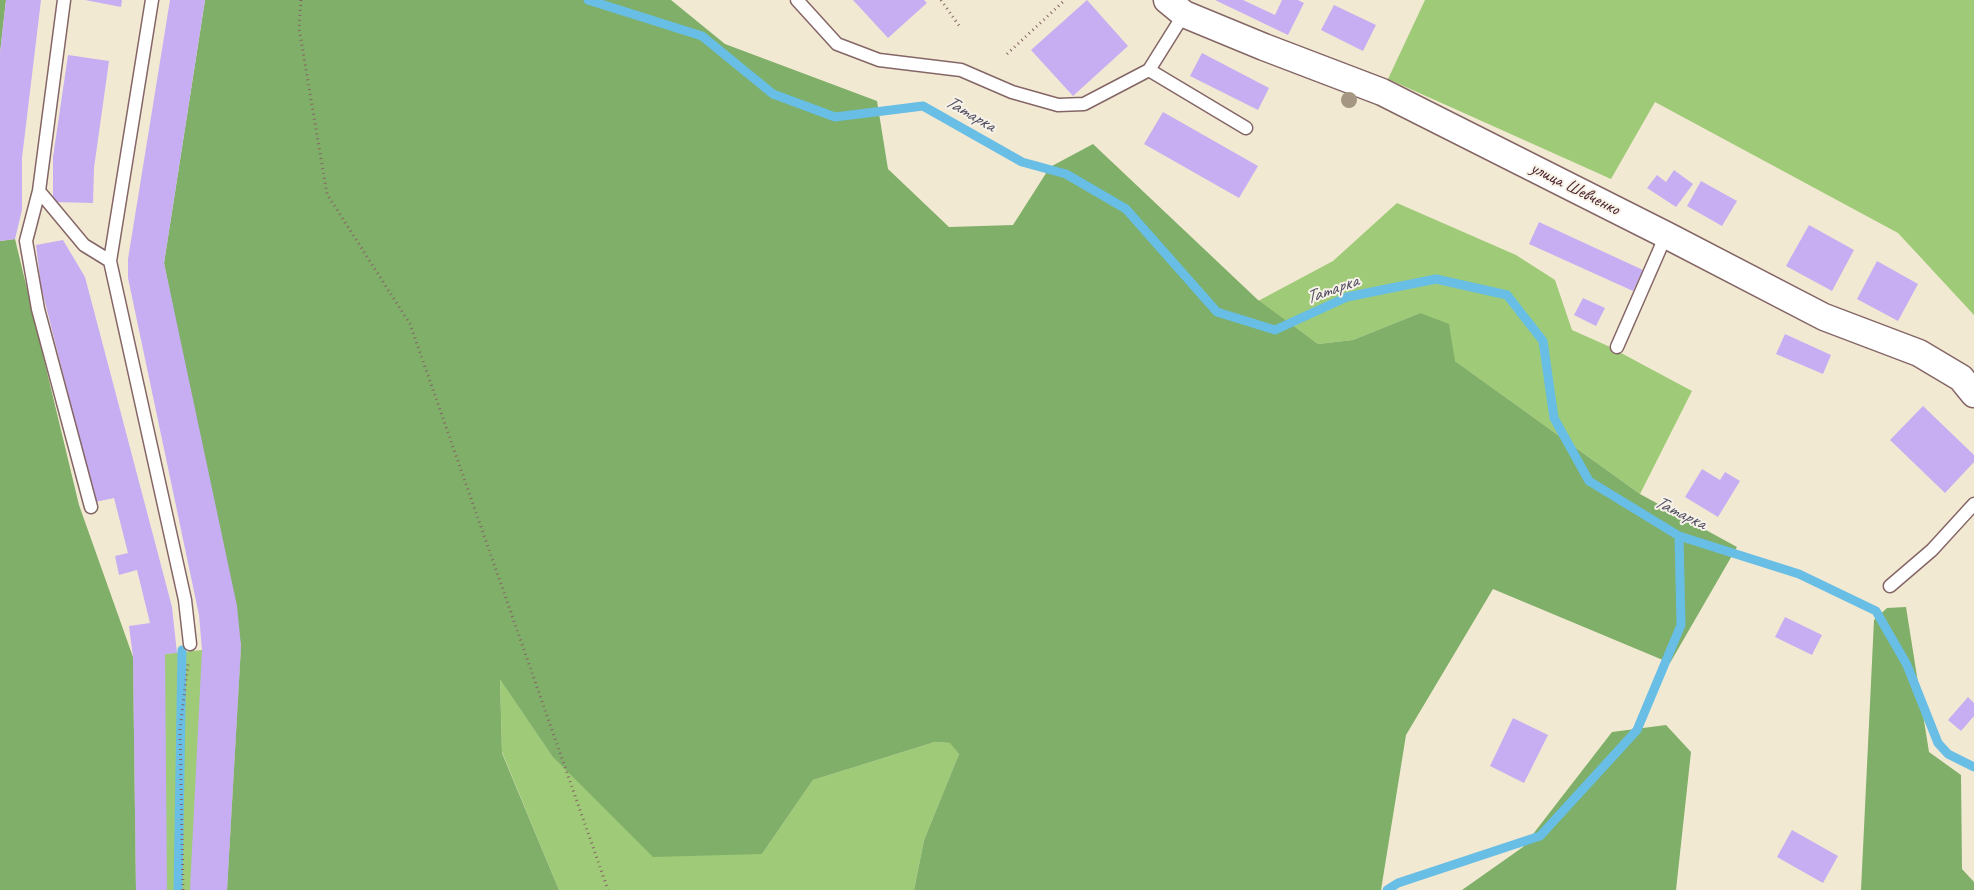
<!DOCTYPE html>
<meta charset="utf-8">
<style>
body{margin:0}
canvas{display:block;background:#f2e9d3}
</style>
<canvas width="1974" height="890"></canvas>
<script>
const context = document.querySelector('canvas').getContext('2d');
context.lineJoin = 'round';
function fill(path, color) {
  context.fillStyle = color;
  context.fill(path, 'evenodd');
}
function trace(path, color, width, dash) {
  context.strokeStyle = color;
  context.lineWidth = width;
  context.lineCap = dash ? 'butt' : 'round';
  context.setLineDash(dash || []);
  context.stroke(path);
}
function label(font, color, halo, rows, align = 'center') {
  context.font = font + ' Caveat,sans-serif';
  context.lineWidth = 4;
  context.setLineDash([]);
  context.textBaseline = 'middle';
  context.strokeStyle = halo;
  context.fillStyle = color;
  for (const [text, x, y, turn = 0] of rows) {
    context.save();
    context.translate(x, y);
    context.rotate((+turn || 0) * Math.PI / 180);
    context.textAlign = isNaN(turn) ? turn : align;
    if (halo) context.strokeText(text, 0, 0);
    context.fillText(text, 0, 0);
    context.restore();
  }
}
const green = new Path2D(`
 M1425,0H1974V315L1898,233L1655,102L1611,179L1388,79Z
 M1397,203L1516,255L1555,280L1572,330L1608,346L1692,391L1640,494L1455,361L1420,313L1353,340L1318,344L1258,301L1333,261Z
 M241,646L227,890H136L133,657Z
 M500,678L552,756L762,854L813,780L935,742L951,743L959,754L924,840L914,890H559L502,752Z`);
const forest = new Path2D(`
 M0,0H6L0,53Z
 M205,0H671L725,44L877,101L888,169L949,227L1013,225L1050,167L1093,144L1258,300L1318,344L1353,340L1420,313L1449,324L1455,361L1640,494L1737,547L1670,663L1493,589L1406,735L1381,890H914L924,840L959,754L950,743L935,742L813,780L762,854L653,857L552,756L500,679L502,753L559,890H227L241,646L164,263Z
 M15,239L79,505L133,657L136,890H0V241Z
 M1906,607L1929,752L1961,775L1962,869L1974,882V890H1861L1874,620L1887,608Z
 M1666,725L1691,752L1676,890H1462L1523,847L1612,732Z`);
const stream = new Path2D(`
 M588,0L702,36L773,94L835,117L923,106L1022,162L1066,174L1126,209L1217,312L1275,330L1347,297L1436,279L1507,295L1543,341L1554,418L1589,481L1679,536L1799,574L1876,611L1907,665L1938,743L1948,754L1974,767
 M178,890L182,650
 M1387,890L1398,883L1540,836L1637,730L1681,625L1679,536`);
const building = new Path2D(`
 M6,0H41L22,158V210L15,239L0,241V53Z
 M85,0H122L121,7Z
 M170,0H205L164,263L237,606L241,646L227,890H190L202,650L199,615L128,278V259Z
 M853,0H924L927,3L888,38Z
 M1087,0L1128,46L1073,96L1031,50Z
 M1215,0H1243L1275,15L1282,0H1298L1304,3L1288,35Z
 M1334,5L1376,25L1363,51L1321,30Z
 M1202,53L1269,88L1258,110L1190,76Z
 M68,55L109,61L94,168L93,203L53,202V157Z
 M1163,112L1258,166L1239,198L1144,144Z
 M1674,170L1693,184L1676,207L1647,188L1657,175L1666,182Z
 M1701,181L1737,201L1722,226L1687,206Z
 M1539,222L1643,270L1633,291L1529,244Z
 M1809,225L1854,250L1832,291L1786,266Z
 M63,240L85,277L172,607L177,653L165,654L167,890H136L133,657L129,626L150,623L137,570L119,575L115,556L128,553L114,498L95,502L41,286L36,245Z
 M1877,261L1918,284L1898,321L1857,299Z
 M1583,298L1605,308L1596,326L1574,315Z
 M1785,334L1831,355L1823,374L1776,354Z
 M1923,406L1974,455V462L1945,493L1890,440Z
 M1702,469L1720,480L1725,472L1740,481L1718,517L1685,497Z
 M1785,617L1822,635L1812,655L1775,637Z
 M1968,697L1974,703V716L1961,731L1948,720Z
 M1513,718L1548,735L1524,783L1490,766Z
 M1792,830L1838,856L1823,883L1777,857Z`);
const path = new Path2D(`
 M301,0L299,28L327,194L410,324L608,890
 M941,0L960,27
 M1007,54L1065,0
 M183,890L180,729L188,664`);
const lane = new Path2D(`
 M64,0L39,191L26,241L38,309L91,507
 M797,0L837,44L879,60L961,70L1012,92L1058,105L1084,104L1149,70L1184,14
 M1149,70L1246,128
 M39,191L84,245L110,261L152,0
 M110,261L185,600L190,644
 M1617,347L1666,235
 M1890,586L1932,550L1974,504`);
const street = new Path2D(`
 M1167,0L1184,14L1264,47L1382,92L1666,235L1824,317L1919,353L1961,378L1974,394`);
const trees = [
 [1349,100]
];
const streetNames = [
 ["улица Шевченко",1575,189,27]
];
const waterNames = [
 ["Татарка",970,114,30],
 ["Татарка",1332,290,-20],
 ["Татарка",1680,513,26]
];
fill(green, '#9fcb78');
fill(forest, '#7faf68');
trace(stream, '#68bee5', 9);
fill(building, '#c7aef2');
trace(lane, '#856666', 15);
trace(street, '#856666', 29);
trace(path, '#856666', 3, [1, 4]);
trace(lane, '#fff', 12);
trace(street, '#fff', 26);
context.fillStyle = '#a49683';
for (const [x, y] of trees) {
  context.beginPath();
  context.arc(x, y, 8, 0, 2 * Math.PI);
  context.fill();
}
label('18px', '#4a1f2b', '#f7f3e8', streetNames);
label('italic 19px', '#534f63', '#f7f3e8', waterNames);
</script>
